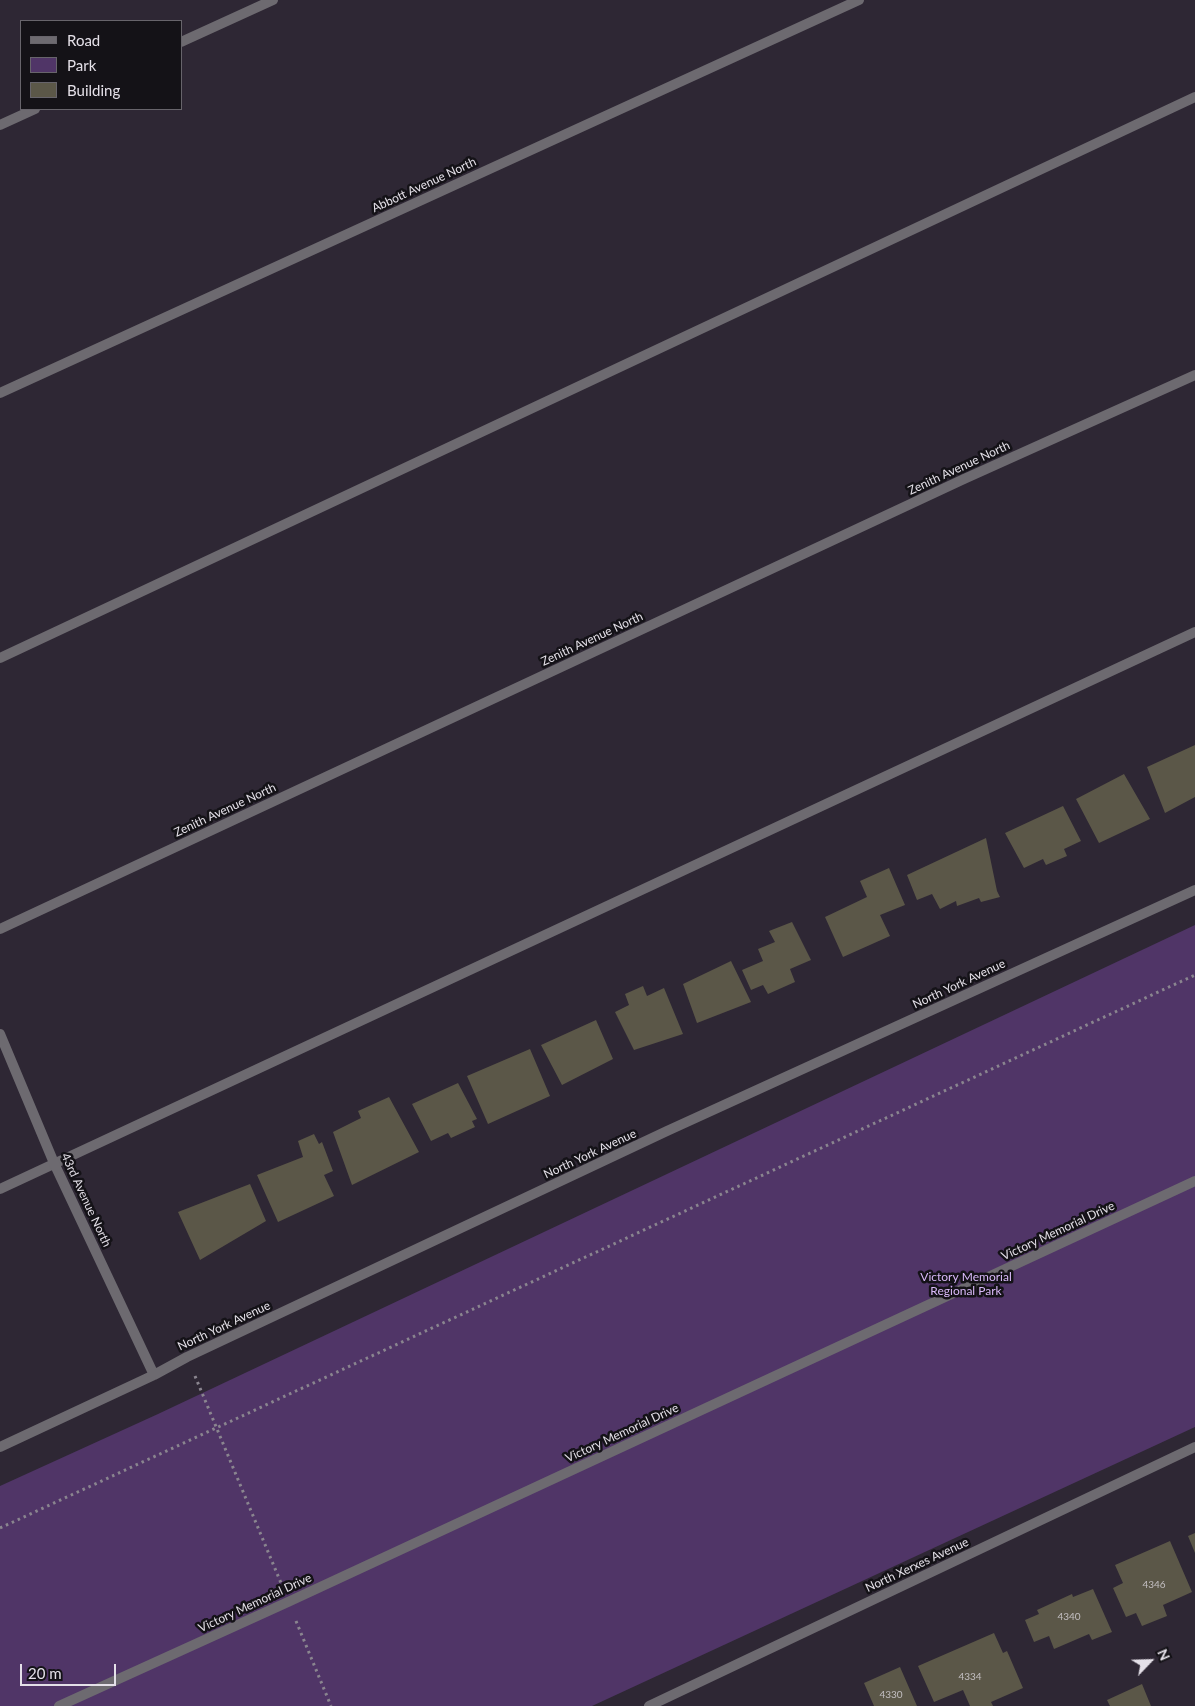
<!DOCTYPE html>
<style>
body{margin:0}
#map{position:relative;width:1195px;height:1706px;overflow:hidden;background:#2e2734;font-family:Lato,sans-serif}
canvas{display:block}
.legend{position:absolute;left:20px;top:20px;width:162px;height:90px;box-sizing:border-box;background:#141217;border:1px solid #67646b;margin:0;padding:6px 9px;list-style:none;font-size:15px;color:#e4e0e8}
.legend li{display:flex;align-items:center;gap:10px;height:25px}
.legend b{width:25px;border:1px solid #67646b}
.north{position:absolute;left:1125px;top:1636px;width:50px;height:50px;-webkit-text-stroke:4px #141217;paint-order:stroke;rotate:66deg;font-size:14px;font-weight:700;line-height:20px;text-align:center;color:#e4e0e8}
.north::after{content:'';display:block;margin:auto;width:18px;height:22px;background:#e4e0e8;clip-path:polygon(50% 0,100% 100%,50% 72%,0 100%)}
.scale{position:absolute;left:20px;top:1664px;width:96px;height:22px;box-sizing:border-box;border:2px solid #e4e0e8;border-top:0;padding-left:6px;font-size:15px;line-height:18px;white-space:nowrap;color:#e4e0e8;-webkit-text-stroke:4px #141217;paint-order:stroke}
</style>
<div id="map">
<canvas width="1195" height="1706"></canvas>
<ul class="legend">
<li><b style="height:6px;background:#6d6a70"></b>Road</li>
<li><b style="height:14px;background:#503567"></b>Park</li>
<li><b style="height:14px;background:#5b5748"></b>Building</li>
</ul>
<div class="north">N</div>
<div class="scale">20 m</div>
</div>
<script>
const context = document.querySelector('canvas').getContext('2d');
context.lineJoin = 'round';
function fill(path, color) {
  context.fillStyle = color;
  context.fill(path, 'evenodd');
}
function trace(path, color, width, dash) {
  context.strokeStyle = color;
  context.lineWidth = width;
  context.lineCap = dash ? 'butt' : 'round';
  context.setLineDash(dash || []);
  context.stroke(path);
}
function label(font, color, halo, rows, align = 'center') {
  context.font = font + ' Lato,sans-serif';
  context.lineWidth = 5;
  context.setLineDash([]);
  context.textBaseline = 'middle';
  context.strokeStyle = halo;
  context.fillStyle = color;
  for (const [text, x, y, turn = 0] of rows) {
    context.save();
    context.translate(x, y);
    context.rotate((+turn || 0) * Math.PI / 180);
    context.textAlign = isNaN(turn) ? turn : align;
    if (halo) context.strokeText(text, 0, 0);
    context.fillText(text, 0, 0);
    context.restore();
  }
}
const green = new Path2D(`
 M1195,925V1427L592,1706H0V1486L158,1414Z`);
const building = new Path2D(`
 M1195,745V797L1165,813L1147,767Z
 M1124,774L1150,819L1099,843L1076,799Z
 M1063,806L1081,841L1064,849L1067,856L1046,865L1043,859L1024,868L1005,833Z
 M986,838L997,891L1000,897L981,902L979,898L957,906L956,901L940,909L932,894L917,900L907,875Z
 M889,868L905,905L880,915L890,936L843,957L825,917L867,897L860,881Z
 M792,922L811,960L790,969L795,982L768,994L763,985L751,990L742,970L763,961L758,949L775,942L769,931Z
 M731,961L751,1002L697,1023L683,984Z
 M643,986L647,996L664,988L683,1034L634,1050L615,1012L629,1005L625,994Z
 M596,1020L613,1059L562,1085L541,1045Z
 M530,1049L550,1096L488,1124L467,1076Z
 M458,1083L477,1119L472,1121L475,1127L451,1138L448,1133L431,1141L412,1104Z
 M389,1097L419,1152L352,1185L333,1132L361,1118L358,1111Z
 M314,1134L319,1144L322,1142L333,1171L324,1175L334,1196L278,1222L257,1175L303,1157L298,1141Z
 M250,1184L266,1221L200,1260L178,1212Z
 M1195,1533V1553L1188,1536Z
 M1170,1541L1192,1592L1163,1605L1167,1616L1142,1626L1136,1613L1126,1617L1113,1588L1123,1583L1115,1565Z
 M1093,1589L1112,1632L1092,1640L1089,1634L1054,1649L1049,1636L1034,1642L1025,1620L1039,1614L1037,1610L1072,1594L1073,1597Z
 M994,1633L1003,1653L1007,1651L1023,1688L991,1702L993,1706H970L963,1690L934,1702L918,1666Z
 M900,1667L917,1706H874L864,1683Z
 M1142,1684L1151,1706H1110L1107,1700Z`);
const path = new Path2D(`
 M195,1376L281,1583
 M0,1528L1195,975
 M296,1621L331,1706`);
const service = new Path2D(`
 M181,42L273,0
 M0,125L35,109
 M0,658L1195,97
 M0,1189L1195,632`);
const minor = new Path2D(`
 M0,393L859,0
 M0,929L964,479L1195,375
 M0,1034L54,1163L154,1375
 M0,1447L154,1375L187,1357L667,1131L1195,890
 M649,1706L1195,1447`);
const tertiary = new Path2D(`
 M59,1706L288,1602L1195,1181`);
const numberNames = [
 ["4346",1154,1585],
 ["4340",1069,1617],
 ["4334",970,1677],
 ["4330",891,1695]
];
const streetNames = [
 ["Abbott Avenue North",424,185,-25],
 ["Zenith Avenue North",959,468,-25],
 ["Zenith Avenue North",592,639,-25],
 ["Zenith Avenue North",225,810,-25],
 ["North York Avenue",959,984,-25],
 ["North York Avenue",590,1154,-25],
 ["43rd Avenue North",86,1200,65],
 ["Victory Memorial Drive",1058,1231,-25],
 ["North York Avenue",224,1326,-25],
 ["Victory Memorial Drive",622,1433,-25],
 ["North Xerxes Avenue",917,1565,-25],
 ["Victory Memorial Drive",255,1603,-25]
];
const parkNames = [
 ["Victory Memorial",966,1277],
 ["Regional Park",966,1291]
];
fill(green, '#503567');
fill(building, '#5b5748');
trace(path, '#8a858f', 3, [2.5, 4]);
trace(service, '#6d6a70', 10);
trace(minor, '#6d6a70', 10);
trace(tertiary, '#6d6a70', 10);
label('10px', '#c2bec0', null, numberNames);
label('12px', '#e4e0e8', '#141217', streetNames);
label('12px', '#d8b8f8', '#141217', parkNames);
</script>
